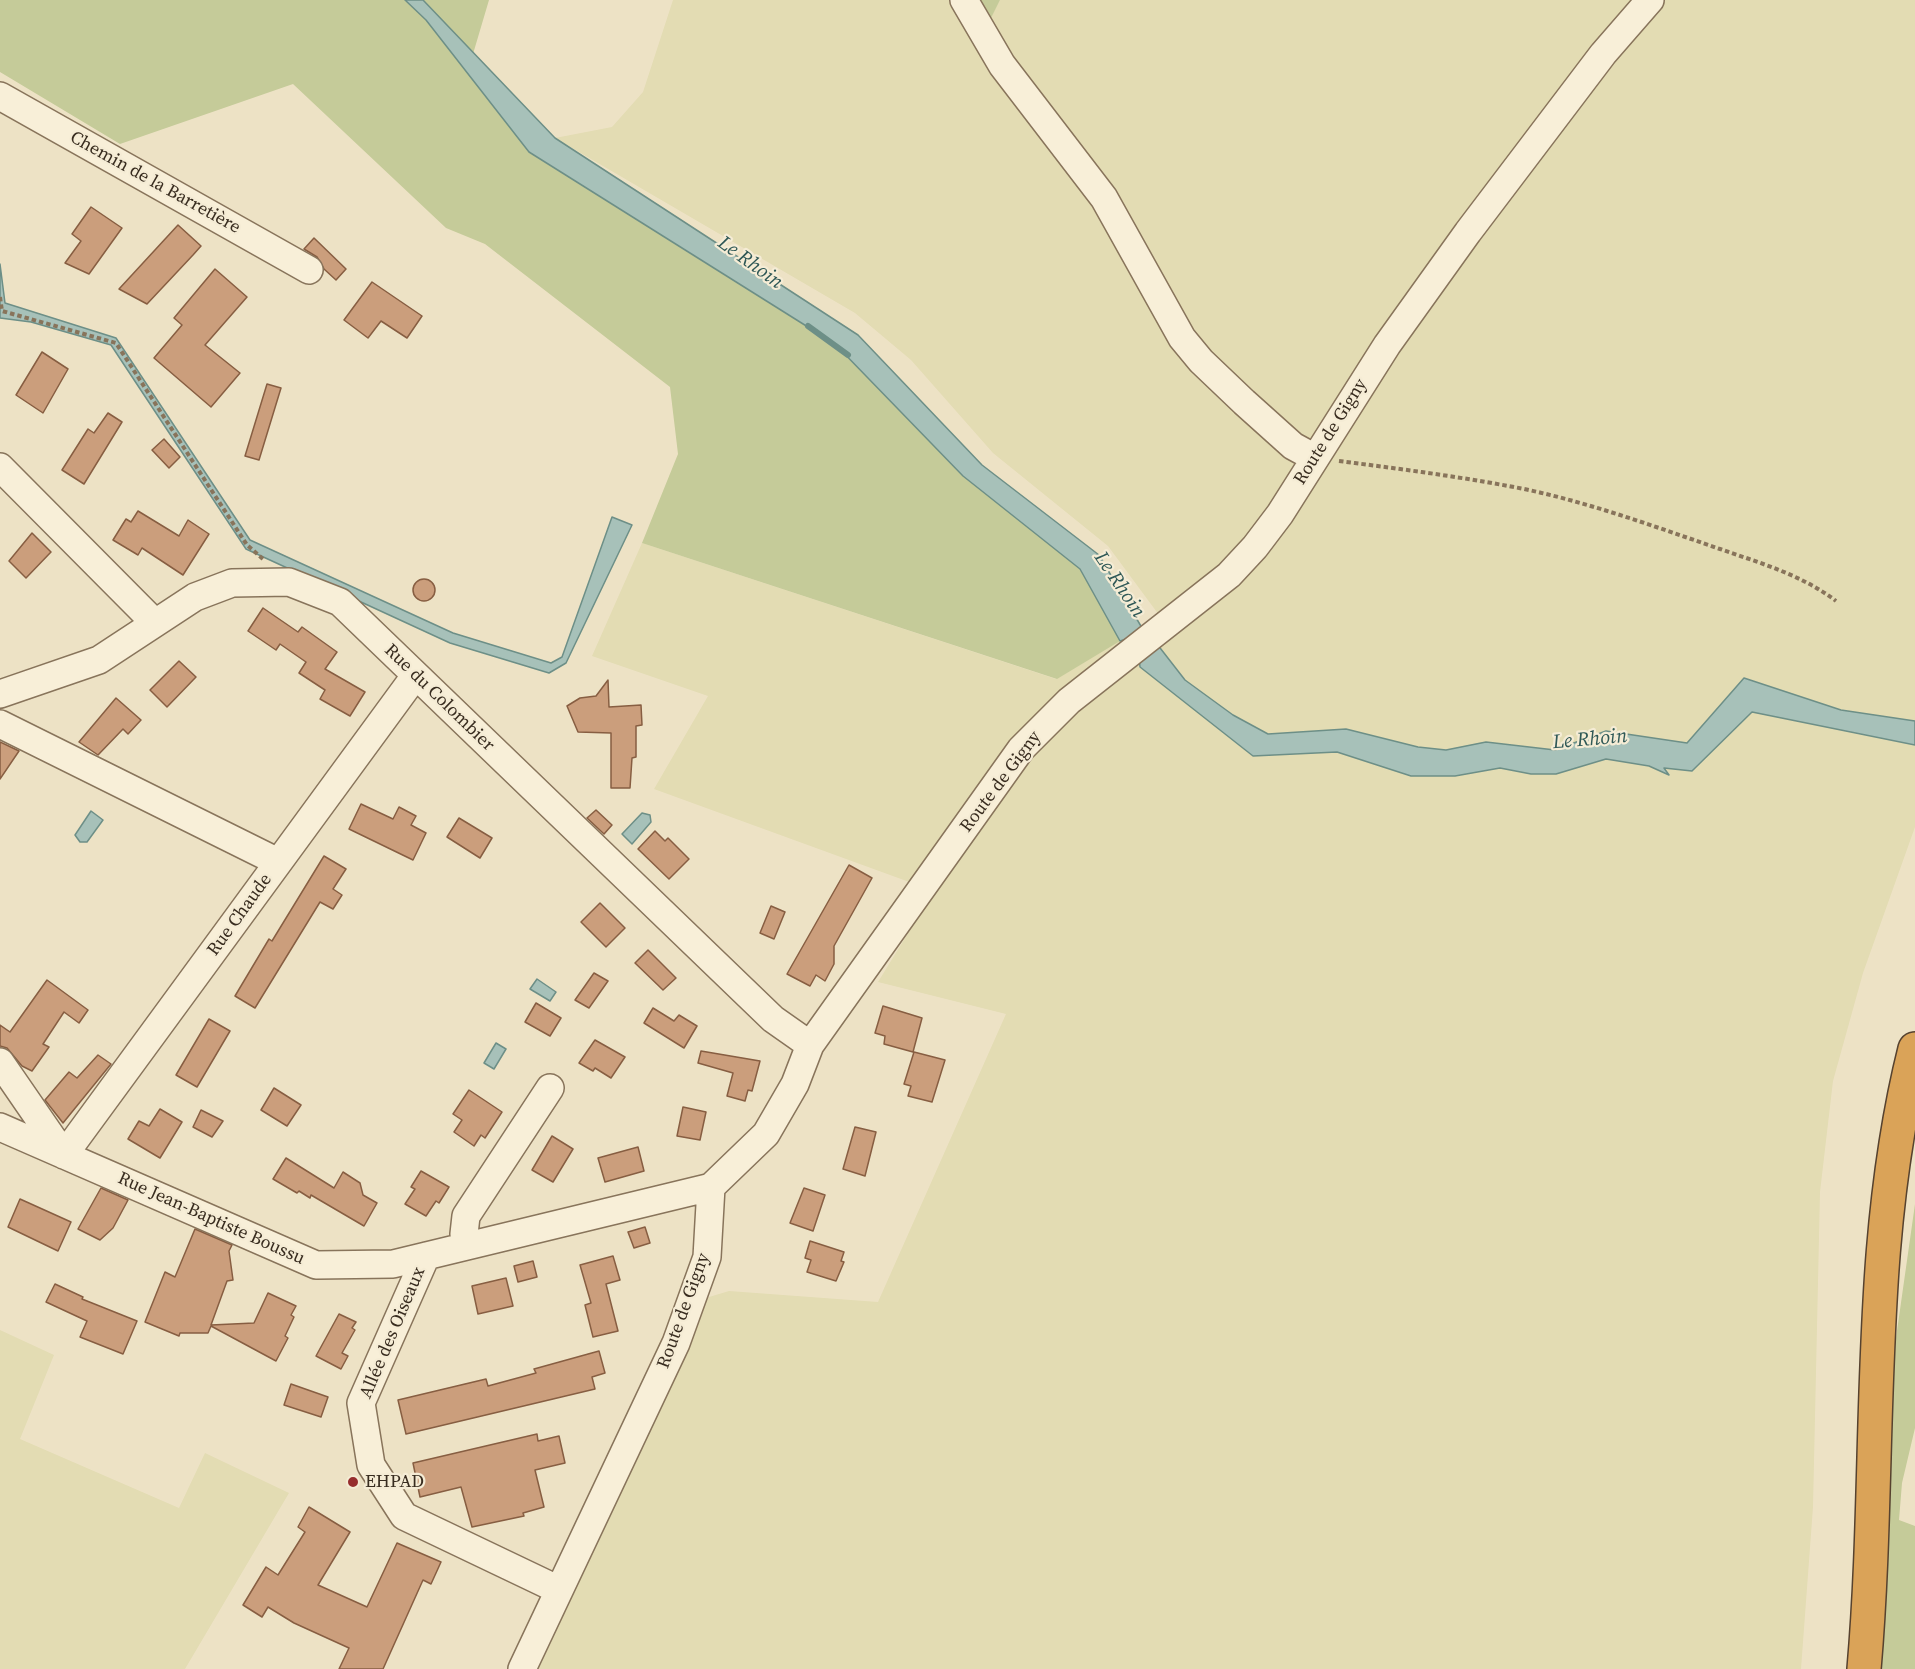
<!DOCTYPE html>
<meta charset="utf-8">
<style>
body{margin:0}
canvas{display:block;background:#ede2c5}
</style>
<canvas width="1915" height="1669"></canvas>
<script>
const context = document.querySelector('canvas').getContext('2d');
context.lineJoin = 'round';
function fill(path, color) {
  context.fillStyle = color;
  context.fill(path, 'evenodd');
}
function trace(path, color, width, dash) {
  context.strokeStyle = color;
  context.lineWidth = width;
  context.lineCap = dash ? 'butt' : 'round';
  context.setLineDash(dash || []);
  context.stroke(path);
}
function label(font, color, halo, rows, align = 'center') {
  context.font = font + ' "Source Serif 4",serif';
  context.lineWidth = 4.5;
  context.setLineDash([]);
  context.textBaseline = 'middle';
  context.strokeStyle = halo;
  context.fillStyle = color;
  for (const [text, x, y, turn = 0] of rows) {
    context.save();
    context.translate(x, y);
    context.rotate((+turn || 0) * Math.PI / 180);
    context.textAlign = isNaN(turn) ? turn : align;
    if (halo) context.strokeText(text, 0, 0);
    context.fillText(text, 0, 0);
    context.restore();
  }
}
const farmland = new Path2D(`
 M673,0H975L988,23L1000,0H1915V827L1863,973L1833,1081L1820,1192L1813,1507L1801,1669H511L676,1307L729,1291L878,1302L1006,1014L878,982L934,891L654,789L708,696L592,656L642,543L1056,679L1159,615L1108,546L993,453L911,360L855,313L555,138L612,127L643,92Z
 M0,1330L54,1355L20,1439L179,1508L205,1453L289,1493L185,1669H0Z`);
const green = new Path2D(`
 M0,0H405L426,20L529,152L835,344L963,476L1080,569L1120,641L1057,679L642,543L678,454L670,387L485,244L446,228L293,84L120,144L0,72Z
 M423,0H489L473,54Z
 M975,0H1000L988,24Z
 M1915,1204V1428L1902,1483L1899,1520L1915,1526V1669H1878L1894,1352Z`);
const water = new Path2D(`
 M405,0H423L555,138L858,335L982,465L1099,555L1145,633L1120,641L1080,569L963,476L835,344L529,152L426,20Z
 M0,264L5,303L116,338L250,540L453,633L551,663L562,657L612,517L632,525L566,663L549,673L450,643L246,549L111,345L31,322L0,318Z
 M1157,644L1185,680L1233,715L1268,734L1346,729L1418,747L1446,750L1486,742L1555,750L1606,731L1687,743L1744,678L1841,710L1915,721V745L1752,712L1692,771L1664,768L1669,775L1649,766L1606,759L1556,774H1531L1500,768L1455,776H1411L1337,752L1253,756L1140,667L1139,657Z
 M91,811L103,820L87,842H80L75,835Z
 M642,813L650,815L651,822L632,844L622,834Z
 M537,979L556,992L550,1001L530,989Z
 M496,1043L506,1049L494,1069L484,1063Z`);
const stream = new Path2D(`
 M808,326L848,355`);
const building = new Path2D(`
 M91,207L122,228L89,274L65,263L81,241L72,234Z
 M178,225L201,246L193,255L147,304L119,289Z
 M314,238L346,269L336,280L324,269L317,257L304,249Z
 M215,269L247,297L205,345L240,373L211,407L154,358L182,325L174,318Z
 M372,282L422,316L407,338L381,321L368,338L344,320Z
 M42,352L68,369L43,413L16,395Z
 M267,384L281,388L259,460L245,456Z
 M108,413L122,422L84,484L62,470L88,429L94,433Z
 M164,439L180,457L169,468L152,450Z
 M138,511L179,536L188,520L209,534L183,575L142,548L138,555L113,540L126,519L131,522Z
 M32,533L51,552L26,578L9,561Z
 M413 590a11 11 0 1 1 22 0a11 11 0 1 1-22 0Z
 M263,608L298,632L302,627L337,652L325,669L365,692L350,716L320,699L325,690L299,673L306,662L280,644L276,650L248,631Z
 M179,661L196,677L167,707L150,690Z
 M608,680L609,707L641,705L642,725L636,726V757L632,758L630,788H611V733L578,732L567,706L580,698L596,696Z
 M116,698L141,720L128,734L123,729L98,755L79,742Z
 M0,742L19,751L0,779Z
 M361,804L393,819L399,807L416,816L411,825L426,833L413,860L349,829Z
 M596,810L612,825L604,834L587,818Z
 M459,818L492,838L480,858L447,837Z
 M655,831L665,841L668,838L689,859L669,879L638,849Z
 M324,856L346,869L333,889L342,895L333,909L320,902L255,1008L235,996L269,939L272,941Z
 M849,865L872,878L834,946V964L825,981L816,975L810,986L787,974Z
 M600,903L625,928L606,947L581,922Z
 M771,906L785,912L774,939L760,933Z
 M648,950L676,978L663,990L635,963Z
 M594,973L608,981L589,1008L575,1000Z
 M47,980L88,1010L79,1023L64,1012L43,1044L49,1047L32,1071L22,1066L7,1048L0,1046V1025L10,1032Z
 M536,1003L561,1018L550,1036L525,1022Z
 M883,1006L922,1018L913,1052L884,1044L885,1036L875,1033Z
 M653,1008L674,1021L679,1015L697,1026L684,1048L644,1023Z
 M209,1019L230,1031L197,1087L176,1075Z
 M595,1040L625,1057L611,1078L595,1068L593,1071L579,1063Z
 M701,1051L760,1061L752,1091L748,1090L745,1101L727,1096L733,1073L698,1063Z
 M914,1052L945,1060L932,1102L908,1096L911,1086L904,1084Z
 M98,1055L111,1064L63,1123L45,1100L69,1072L77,1078Z
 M274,1088L301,1105L287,1126L261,1110Z
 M469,1090L502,1112L485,1138L481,1135L474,1146L454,1132L462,1120L453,1114Z
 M683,1107L706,1112L700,1140L677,1136Z
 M160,1109L182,1122L160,1158L128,1139L139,1121L149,1126Z
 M201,1110L223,1121L212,1137L193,1127Z
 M855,1127L876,1132L865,1176L843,1169Z
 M552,1136L573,1149L553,1182L532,1170Z
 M638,1147L644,1171L605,1182L598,1158Z
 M286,1158L334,1188L343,1172L360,1183L363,1195L377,1203L364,1226L311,1195L310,1198L299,1191L297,1193L273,1179Z
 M421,1171L449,1187L439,1203L436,1201L426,1216L405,1204L415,1189L411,1187Z
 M101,1188L128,1200L113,1228L100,1240L78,1229Z
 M804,1188L825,1195L813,1231L790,1223Z
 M20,1199L71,1222L58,1251L8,1227Z
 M645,1227L650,1243L634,1248L628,1232Z
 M195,1229L232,1245L229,1251L233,1280L227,1281L211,1325L254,1323L268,1293L296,1306L291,1315L294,1317L285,1336L288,1338L276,1361L211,1326L208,1333H180L179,1336L145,1322L165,1272L175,1277Z
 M810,1241L844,1252L841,1261L844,1262L836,1281L807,1272L811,1260L805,1258Z
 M613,1256L620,1280L606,1284L618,1331L593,1337L585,1305L591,1303L580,1265Z
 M533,1261L537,1277L518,1282L514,1266Z
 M506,1278L513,1306L478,1314L472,1286Z
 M55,1284L83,1297L82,1299L137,1321L123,1354L80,1337L87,1321L46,1302Z
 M339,1314L356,1322L352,1328L355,1330L342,1353L348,1356L341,1369L316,1356Z
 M599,1351L605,1373L592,1377L595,1389L406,1434L398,1400L486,1379L488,1386L536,1373L534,1369Z
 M291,1384L328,1397L321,1417L284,1405Z
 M537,1434L538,1441L559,1436L565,1463L535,1470L544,1507L523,1513L524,1516L472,1527L461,1487L420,1497L413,1463Z
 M309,1507L350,1532L318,1585L367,1607L397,1543L441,1562L431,1584L423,1580L383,1669H339L349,1648L294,1623L268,1607L262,1617L243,1605L266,1567L278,1575L305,1532L298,1527Z`);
const path = new Path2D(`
 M0,297L2,311L116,343L247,545L264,560
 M1339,461C1401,469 1463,477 1524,489C1591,503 1656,527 1720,549C1760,563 1802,575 1836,601`);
const minor = new Path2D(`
 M964,0L1002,65L1104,198L1182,338L1201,361L1244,402L1293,446L1315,458
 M0,96L309,270
 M0,467L154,622
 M0,694L99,660L195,597L232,583L289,582L340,602L773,1019L810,1045
 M0,724L278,862
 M0,1062L64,1155L415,676
 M0,1127L316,1265L393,1264L711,1187
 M466,1246L464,1234L466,1216L550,1088
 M426,1256L361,1403L371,1465L404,1516L559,1590
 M522,1669L676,1343L707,1257L711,1187L766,1134L795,1084L810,1045L1021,749L1069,701L1229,575L1255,547L1280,514L1387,345L1468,232L1603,54L1650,0`);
const highway = new Path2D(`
 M1864,1669C1882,1463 1864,1252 1915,1049`);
const markers = [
 [353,1482,6,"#962d2d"]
];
const streetNames = [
 ["Chemin de la Barretière",155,183,29],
 ["Route de Gigny",1331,432,-58],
 ["Rue du Colombier",439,698,44],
 ["Route de Gigny",1001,782,-53],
 ["Rue Chaude",240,915,-54],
 ["Rue Jean-Baptiste Boussu",211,1219,24],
 ["Route de Gigny",684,1311,-70],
 ["Allée des Oiseaux",393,1333,-67]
];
const poiNames = [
 ["EHPAD",365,1482]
];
const waterNames = [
 ["Le Rhoin",750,263,36],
 ["Le Rhoin",1119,585,56],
 ["Le Rhoin",1590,740,-5]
];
fill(farmland, '#e3dcb3');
fill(green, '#c5cb99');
fill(water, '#a7c1b9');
trace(water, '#6d8f87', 1.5);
trace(stream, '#6d8f87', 6);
fill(building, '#cb9e7c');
trace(building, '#875e42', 1.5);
trace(minor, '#88745b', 30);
trace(highway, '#56422f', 36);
trace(path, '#88745b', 4, [4.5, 3]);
trace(minor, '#f8efd8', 27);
trace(highway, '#daa358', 33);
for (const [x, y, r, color] of markers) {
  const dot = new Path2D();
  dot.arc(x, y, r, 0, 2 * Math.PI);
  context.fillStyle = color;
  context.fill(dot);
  trace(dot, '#f5ecd5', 2);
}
label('18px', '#382c1f', '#f5ecd5', streetNames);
label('18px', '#382c1f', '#f5ecd5', poiNames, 'left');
label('italic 20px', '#2f5856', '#f5ecd5', waterNames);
</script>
